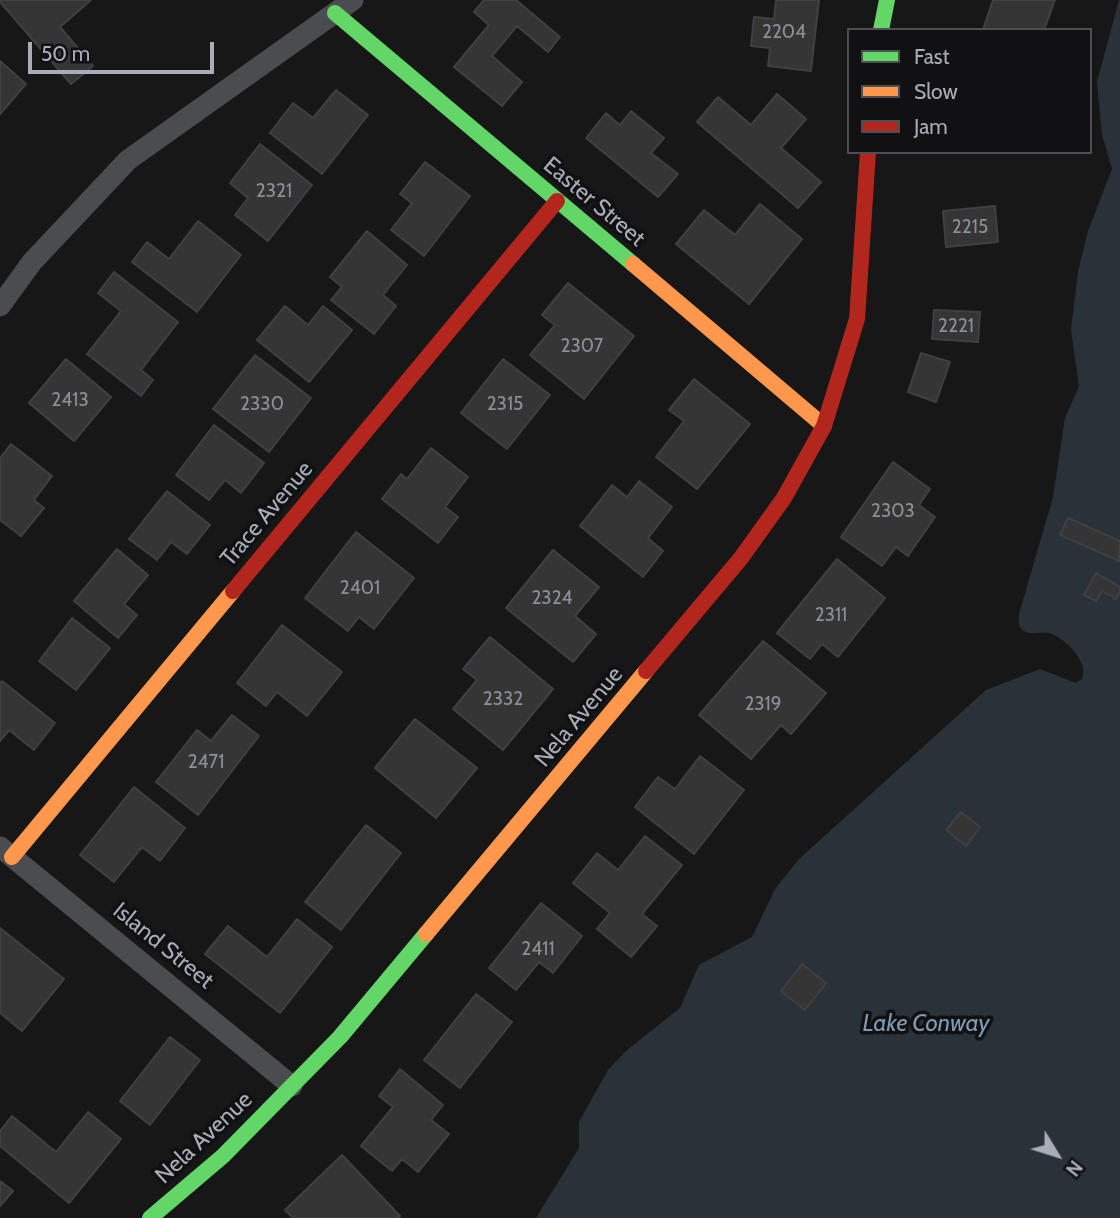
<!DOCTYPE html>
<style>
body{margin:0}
#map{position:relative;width:1120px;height:1218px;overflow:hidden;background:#171717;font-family:Cabin,sans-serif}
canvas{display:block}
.legend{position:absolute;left:847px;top:28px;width:245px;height:126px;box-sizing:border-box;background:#111113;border:2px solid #4d4f55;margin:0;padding:9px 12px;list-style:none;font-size:21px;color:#a8adb8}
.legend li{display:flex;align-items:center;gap:14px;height:35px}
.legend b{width:35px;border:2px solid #4d4f55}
.north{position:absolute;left:1022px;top:1120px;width:70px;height:70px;-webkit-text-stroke:5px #111113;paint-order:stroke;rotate:128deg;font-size:19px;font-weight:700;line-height:28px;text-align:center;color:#a8adb8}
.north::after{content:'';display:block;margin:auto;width:24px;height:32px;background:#a8adb8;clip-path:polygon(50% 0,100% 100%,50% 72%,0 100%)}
.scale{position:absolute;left:28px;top:42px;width:186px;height:32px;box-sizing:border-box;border:4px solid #a8adb8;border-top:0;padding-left:9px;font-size:21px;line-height:24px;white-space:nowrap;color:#a8adb8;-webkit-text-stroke:5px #111113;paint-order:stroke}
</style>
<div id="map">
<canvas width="1120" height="1218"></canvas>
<ul class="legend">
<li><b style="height:9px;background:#63d668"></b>Fast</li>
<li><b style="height:9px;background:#ff974d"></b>Slow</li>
<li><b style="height:9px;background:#b3261e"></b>Jam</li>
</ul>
<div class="north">N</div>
<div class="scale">50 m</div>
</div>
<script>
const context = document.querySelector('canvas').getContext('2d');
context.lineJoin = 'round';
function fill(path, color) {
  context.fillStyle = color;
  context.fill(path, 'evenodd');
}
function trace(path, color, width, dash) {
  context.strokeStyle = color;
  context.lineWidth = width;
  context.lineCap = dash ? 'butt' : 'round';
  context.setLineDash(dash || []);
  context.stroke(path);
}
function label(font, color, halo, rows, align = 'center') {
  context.font = font + ' Cabin,sans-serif';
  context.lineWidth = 7;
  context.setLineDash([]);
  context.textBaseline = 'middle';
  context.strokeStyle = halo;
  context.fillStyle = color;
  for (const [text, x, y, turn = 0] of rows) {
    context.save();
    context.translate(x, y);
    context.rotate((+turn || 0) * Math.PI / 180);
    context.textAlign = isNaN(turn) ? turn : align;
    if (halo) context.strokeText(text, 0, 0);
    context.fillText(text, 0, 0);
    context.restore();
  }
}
const water = new Path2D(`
 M1119,0H1120V1218H536L579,1148V1122L608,1070L627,1050L680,1008L699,965L752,937L775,889L799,859L986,690L1040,669L1076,683L1082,679C1083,677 1084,670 1083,668C1080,654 1063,637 1049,633C1042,632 1028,635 1022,630C1018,626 1019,619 1019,614L1053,497L1065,418L1079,386L1071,330L1078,272L1088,231L1112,169L1102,135L1097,82Z`);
const building = new Path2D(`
 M0,0H91L60,27L93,66L71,84L0,2Z
 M484,0H516L560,37L548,52L517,26L492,56L522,82L502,106L454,67L489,25L474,12Z
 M776,0H819L811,71L768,66L770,48L751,46L754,17L774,19Z
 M993,0H1055L1044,30H983Z
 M0,61L26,84L0,114Z
 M336,90L368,115L322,174L270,133L293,103L313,118Z
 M777,94L806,119L781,148L821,182L798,208L697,122L718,97L751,125Z
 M631,111L664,138L651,153L678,174L658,197L586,138L606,113L620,125Z
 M260,144L312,185L268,241L235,215L248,198L230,183Z
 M425,162L470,196L424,256L391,230L412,203L400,194Z
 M760,204L802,239L749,304L676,244L704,210L735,235Z
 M995,206L998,242L946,247L943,211Z
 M198,221L241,255L197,312L132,262L147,242L169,259Z
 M367,231L407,265L383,295L396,306L374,334L331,300L342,287L330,277Z
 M114,272L178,322L141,370L153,380L141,396L87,354L121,311L98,293Z
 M568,283L634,336L584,399L530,355L555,325L542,315Z
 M285,306L308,325L323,306L352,330L309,382L257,340Z
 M934,310L980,312L978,342L932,339Z
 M921,353L950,362L936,402L908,392Z
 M255,355L311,398L269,452L213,409Z
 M66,359L111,397L74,441L29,403Z
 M503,359L550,395L507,449L461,413Z
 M694,379L750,424L697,489L656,457L684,421L669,410Z
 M214,425L264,463L241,493L225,480L209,500L176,475Z
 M11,444L52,476L34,500L44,508L21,536L0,520V458Z
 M431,448L468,477L445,507L458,517L438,543L382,499L401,474L407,479Z
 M893,462L930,489L919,505L935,517L908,556L896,547L882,566L841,537Z
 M639,481L672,507L648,538L663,551L643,577L580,526L612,485L627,497Z
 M167,491L210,525L187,554L171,542L157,560L129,539Z
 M1068,518L1120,541L1119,561L1060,535Z
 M356,532L414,578L374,629L359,617L348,631L305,598Z
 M117,549L148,575L124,604L137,615L118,638L74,601Z
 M553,550L599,587L575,616L596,634L573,662L506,608Z
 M837,559L885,598L838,657L822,644L810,659L777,633Z
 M1096,573L1120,587V592L1116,599L1102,591L1096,601L1084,595Z
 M72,618L110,648L76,690L39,661Z
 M282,625L342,672L307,716L277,692L266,706L237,683Z
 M490,637L553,689L503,750L453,709L477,680L463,669Z
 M763,641L826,693L791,734L781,725L751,759L699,715Z
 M2,681L55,723L34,750L9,730L0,741V684Z
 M232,715L259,736L198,815L156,782L197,730L211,741Z
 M415,719L477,768L436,818L375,768Z
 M700,756L744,790L694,854L635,807L658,777L675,789Z
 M134,787L185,828L160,861L142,847L114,882L80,855Z
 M961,812L980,827L966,846L946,830Z
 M366,825L401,853L341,930L305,902Z
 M645,836L682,865L642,914L657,926L631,957L597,929L610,913L573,883L597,853L618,870Z
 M541,903L582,936L553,973L539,962L516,990L489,968Z
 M297,919L332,947L280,1013L205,954L228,926L267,957Z
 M0,928L64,979L22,1031L0,1013Z
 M802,964L826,983L805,1010L781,991Z
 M476,994L512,1022L460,1088L424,1060Z
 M170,1037L200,1060L150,1125L120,1101Z
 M400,1069L443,1105L431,1120L449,1134L418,1172L402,1159L392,1171L361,1146L393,1107L379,1096Z
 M88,1112L121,1139L69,1203L0,1146V1131L12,1116L56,1152Z
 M342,1155L400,1216L398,1218H293L285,1210Z
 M0,1181L13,1191L0,1206Z`);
const street = new Path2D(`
 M0,306L32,262L128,160L353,0
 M0,847L292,1086`);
const fast = new Path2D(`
 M335,13L633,264
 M881,30L887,0
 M150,1218L223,1156L340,1037L426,934`);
const slow = new Path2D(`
 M633,264L824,426
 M12,857L233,591
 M426,934L646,671`);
const jam = new Path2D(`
 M233,591L557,201
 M646,671L741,558L784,498L824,426L857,319L868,152`);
const numberNames = [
 ["2204",784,32],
 ["2321",274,191],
 ["2215",970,227],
 ["2221",956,326],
 ["2307",582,346],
 ["2413",70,400],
 ["2330",262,404],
 ["2315",505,404],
 ["2303",893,511],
 ["2401",360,588],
 ["2324",552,598],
 ["2311",831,615],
 ["2332",503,699],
 ["2319",763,704],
 ["2471",206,762],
 ["2411",538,949]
];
const streetNames = [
 ["Easter Street",594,202,40],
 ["Trace Avenue",267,514,-50],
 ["Nela Avenue",579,717,-50],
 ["Island Street",163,946,39],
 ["Nela Avenue",204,1138,-43]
];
const waterNames = [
 ["Lake Conway",926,1024]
];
fill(water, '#2a3239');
fill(building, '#353536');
trace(building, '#3f4043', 2);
trace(street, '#4b4c50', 21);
trace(fast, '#63d668', 16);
trace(slow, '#ff974d', 16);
trace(jam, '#b3261e', 16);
label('19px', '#8b8f98', null, numberNames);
label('23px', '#a8adb8', '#111113', streetNames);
label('italic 24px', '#7f9bb3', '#111113', waterNames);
</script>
